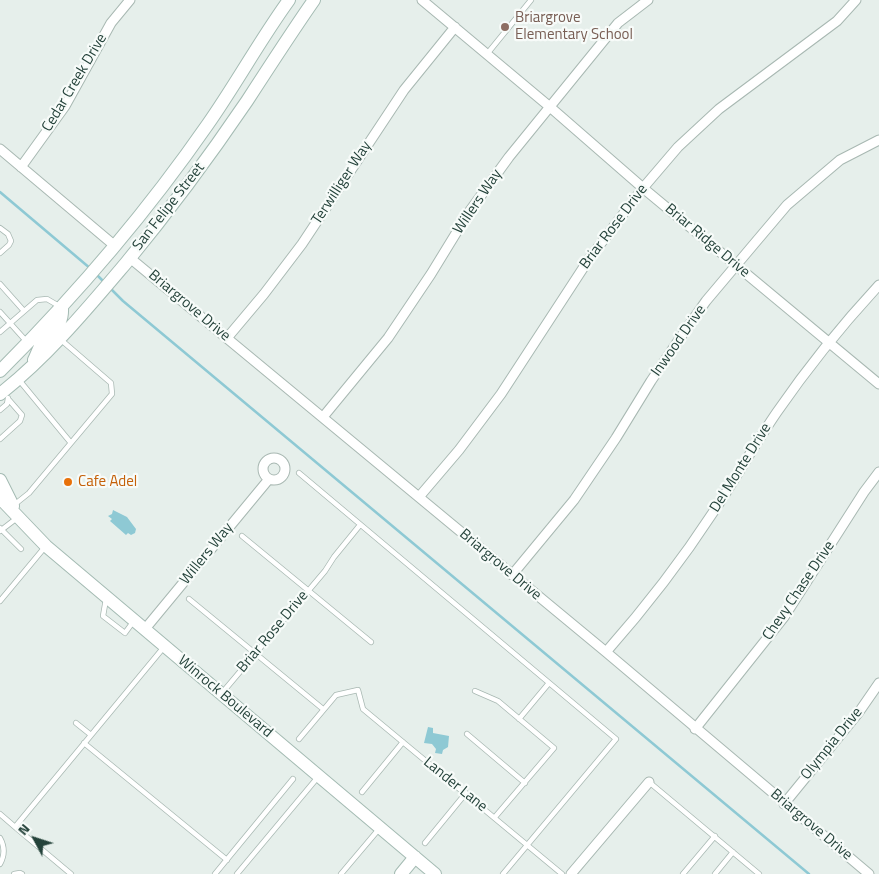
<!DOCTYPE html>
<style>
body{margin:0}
#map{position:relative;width:879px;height:874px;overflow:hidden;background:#e6efeb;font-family:"Titillium Web",sans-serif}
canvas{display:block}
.north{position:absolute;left:10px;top:814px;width:50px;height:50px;-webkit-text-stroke:4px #f7fbf9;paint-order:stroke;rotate:310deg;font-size:14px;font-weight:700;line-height:20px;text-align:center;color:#24423a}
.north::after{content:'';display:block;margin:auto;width:18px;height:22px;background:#24423a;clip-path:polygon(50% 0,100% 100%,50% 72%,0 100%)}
</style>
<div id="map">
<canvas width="879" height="874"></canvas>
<div class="north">N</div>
</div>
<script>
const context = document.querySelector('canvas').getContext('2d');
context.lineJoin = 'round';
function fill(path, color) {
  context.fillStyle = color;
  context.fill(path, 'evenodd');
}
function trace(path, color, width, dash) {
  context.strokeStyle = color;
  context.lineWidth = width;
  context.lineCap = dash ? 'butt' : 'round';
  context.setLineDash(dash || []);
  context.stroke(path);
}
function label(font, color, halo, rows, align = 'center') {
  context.font = font + ' "Titillium Web",sans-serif';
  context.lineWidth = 4.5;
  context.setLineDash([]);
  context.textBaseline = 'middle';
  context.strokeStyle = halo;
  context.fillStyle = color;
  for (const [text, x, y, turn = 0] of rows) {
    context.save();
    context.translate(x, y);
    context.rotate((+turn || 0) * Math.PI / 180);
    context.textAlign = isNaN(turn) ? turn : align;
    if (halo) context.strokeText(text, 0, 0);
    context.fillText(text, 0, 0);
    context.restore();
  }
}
const water = new Path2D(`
 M113,510L127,517L136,529L135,533L131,535L128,533L126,535L110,521L112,519L108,516L112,514Z
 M428,727L433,728V733L449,736L448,747L443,750L442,754L435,753L436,749L432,744L424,743Z`);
const stream = new Path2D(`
 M0,192L91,269
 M97,275L105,283
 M111,289L123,301L809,874`);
const lane = new Path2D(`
 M487,54L531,0
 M0,228L8,234L11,241L9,245L0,253
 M0,284L24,311
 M0,312L27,342
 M0,332L37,300L47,299L59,306
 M19,380L71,443
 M0,410L7,404L8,398
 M0,439L20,421L22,415L9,400
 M299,473L616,739L503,874
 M14,505L29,493L112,394L111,383L60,339
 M0,528L21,549
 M0,531L17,518
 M242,536L371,642
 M106,599L103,616L125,633L133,622
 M189,599L323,709
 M0,601L45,547
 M475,691L498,701L554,748L495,817
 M222,693L325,571L334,557L360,525
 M519,719L549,683
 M76,723L91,735
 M467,734L525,783
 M299,739L336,695L358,690L363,709L562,874
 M84,743L227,860
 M649,782L759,874
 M362,792L403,742
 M0,814L15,827
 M0,838C5,847 5,855 0,864
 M425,843L466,793
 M14,874L20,873L22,874
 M71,874L15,827L164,647
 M215,874L293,779
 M237,874L318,777
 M341,874L379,829
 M683,874L715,836
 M715,874L733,852`);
const street = new Path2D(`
 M422,0L550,107L643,188L879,384
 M0,149L115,246
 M21,167L65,106L111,23L130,0
 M130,258L606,652L869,874
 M227,338L264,294L302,244L404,90L455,27
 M323,417L388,338L431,274L469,212L509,157L618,23L648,0
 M263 469a11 11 0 1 1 22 0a11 11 0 1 1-22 0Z
 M419,497L459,450L501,394L589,259L643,188L678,147L719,109L837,21L856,0
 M512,575L574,500L616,438L651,381L678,341L706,301L754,244L787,205L840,160L879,140
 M145,629L269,479
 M606,652C645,608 682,560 714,511C736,478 755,444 777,412C808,367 842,325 879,285
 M695,729L784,617L864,492L879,472
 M784,804L859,712L879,683
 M571,874L649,782`);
const secondary = new Path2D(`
 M34,360C37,354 39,347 43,341C53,327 63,327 62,308
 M0,371C76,295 147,212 208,124C236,84 260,40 289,0
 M0,394C48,356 87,309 126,263C169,211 209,157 247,101C269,67 291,33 314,0
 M0,480L13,506
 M0,498L46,546L435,874
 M401,874L415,857`);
const markers = [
 [505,27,5,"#8d6e63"],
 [68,482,5,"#e8710a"]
];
const educationNames = [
 ["Briargrove",515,18],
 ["Elementary School",515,35]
];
const streetNames = [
 ["Cedar Creek Drive",75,83,-59],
 ["Terwilliger Way",342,183,-57],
 ["Willers Way",478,202,-56],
 ["San Felipe Street",169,207,-52],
 ["Briar Rose Drive",614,227,-53],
 ["Briar Ridge Drive",707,241,40],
 ["Briargrove Drive",189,306,40],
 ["Inwood Drive",679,341,-55],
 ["Del Monte Drive",741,468,-58],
 ["Willers Way",207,554,-51],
 ["Briargrove Drive",500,565,40],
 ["Chevy Chase Drive",799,591,-56],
 ["Briar Rose Drive",273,632,-50],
 ["Winrock Boulevard",225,697,40],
 ["Olympia Drive",832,744,-51],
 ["Lander Lane",455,785,39],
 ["Briargrove Drive",811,825,40]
];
const foodNames = [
 ["Cafe Adel",78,482]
];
fill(water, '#8ec9d4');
trace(stream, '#8ec9d4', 2.5);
trace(lane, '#a8b8b2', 6);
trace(street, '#a8b8b2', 11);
trace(secondary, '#a4bbb3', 14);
trace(lane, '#fff', 4.5);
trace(street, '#fff', 9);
trace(secondary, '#fff', 12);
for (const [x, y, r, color] of markers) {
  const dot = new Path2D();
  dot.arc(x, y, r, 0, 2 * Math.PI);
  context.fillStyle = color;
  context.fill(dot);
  trace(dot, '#f7fbf9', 2);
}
label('15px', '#785e54', '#f7fbf9', educationNames, 'left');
label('15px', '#24423a', '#f7fbf9', streetNames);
label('15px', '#c56008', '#f7fbf9', foodNames, 'left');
</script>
